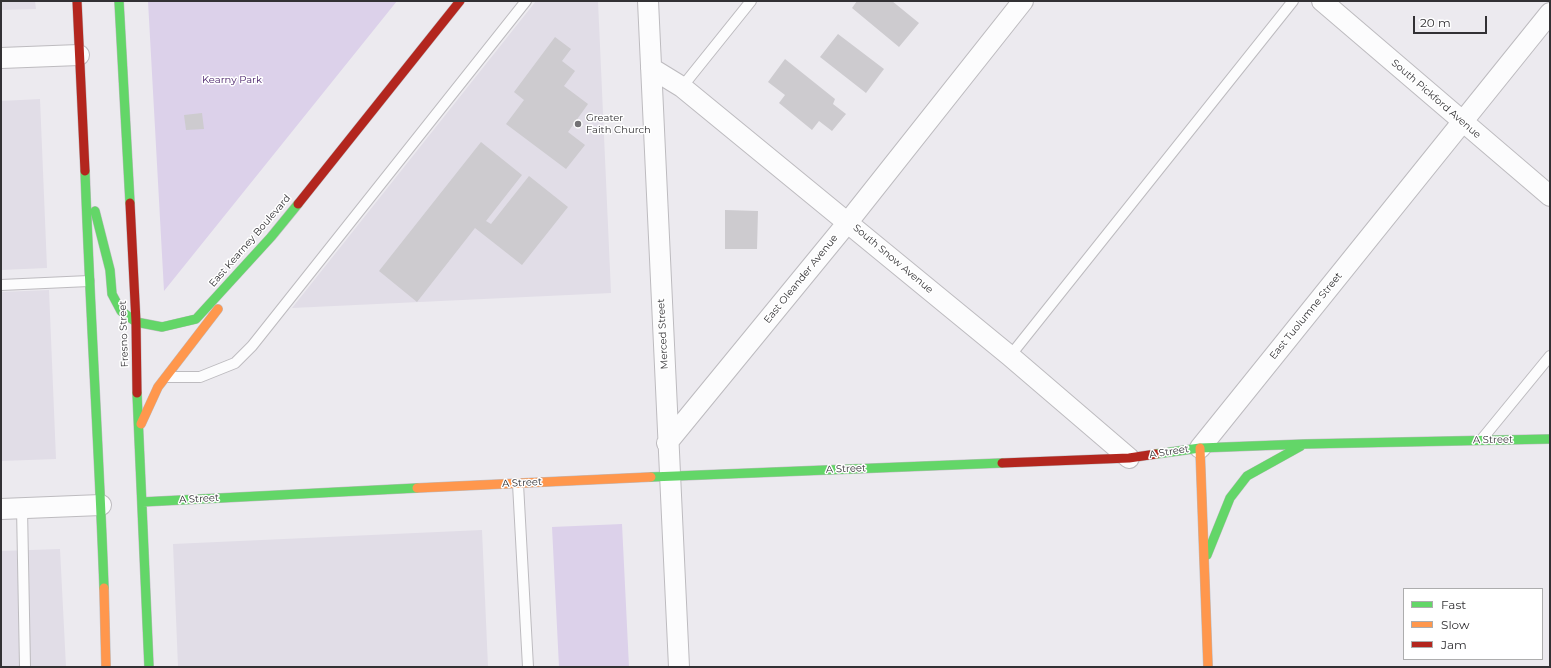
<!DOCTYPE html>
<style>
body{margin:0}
#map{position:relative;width:1551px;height:668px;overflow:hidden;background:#eceaef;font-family:Montserrat,sans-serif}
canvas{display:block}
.frame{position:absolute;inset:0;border:2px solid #323134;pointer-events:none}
.legend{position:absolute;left:1403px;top:588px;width:140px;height:72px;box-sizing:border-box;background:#fff;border:1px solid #adadae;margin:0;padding:5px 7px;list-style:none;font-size:12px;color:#323134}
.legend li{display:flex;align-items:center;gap:8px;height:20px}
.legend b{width:20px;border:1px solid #adadae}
.scale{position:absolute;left:1413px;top:16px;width:74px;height:18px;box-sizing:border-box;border:2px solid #323134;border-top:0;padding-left:5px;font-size:12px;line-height:14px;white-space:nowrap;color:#323134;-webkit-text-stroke:3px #fff;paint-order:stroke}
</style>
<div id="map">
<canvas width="1551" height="668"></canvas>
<div class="frame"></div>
<ul class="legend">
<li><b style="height:5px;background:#63d668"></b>Fast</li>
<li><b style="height:5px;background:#ff974d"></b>Slow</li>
<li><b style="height:5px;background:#b3261e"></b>Jam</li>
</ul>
<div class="scale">20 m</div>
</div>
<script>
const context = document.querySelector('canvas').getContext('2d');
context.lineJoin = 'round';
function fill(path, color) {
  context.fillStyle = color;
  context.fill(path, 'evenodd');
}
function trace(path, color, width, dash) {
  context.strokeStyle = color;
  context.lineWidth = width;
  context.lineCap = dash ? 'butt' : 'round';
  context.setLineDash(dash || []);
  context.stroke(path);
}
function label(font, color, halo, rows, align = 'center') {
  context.font = font + ' Montserrat,sans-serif';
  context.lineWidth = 3;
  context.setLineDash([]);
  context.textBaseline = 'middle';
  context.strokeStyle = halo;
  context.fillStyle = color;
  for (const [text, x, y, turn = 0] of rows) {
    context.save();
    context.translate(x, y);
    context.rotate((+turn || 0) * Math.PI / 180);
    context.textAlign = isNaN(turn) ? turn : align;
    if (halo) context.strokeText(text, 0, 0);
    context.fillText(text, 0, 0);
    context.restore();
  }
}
const built = new Path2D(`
 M1,1H35L36,9L1,10Z
 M536,1H598L611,293L292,308Z
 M40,99L47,268L1,270V101Z
 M49,290L56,459L1,461V292Z
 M482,530L488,667H178L173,544Z
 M60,549L66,667H1V551Z`);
const green = new Path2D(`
 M148,1H397L164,291Z
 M622,524L629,667H559L552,527Z`);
const building = new Path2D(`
 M857,1H892L919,23L899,47L852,8Z
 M838,34L884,69L866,93L820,57Z
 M555,37L571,49L562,61L575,71L564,86L588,104L568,132L585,145L566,169L506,124L524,100L514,92Z
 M785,59L835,99L833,104L846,114L832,131L819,121L812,130L779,103L785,95L768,82Z
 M202,113L204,129L186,130L184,115Z
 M481,142L522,175L486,221L491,224L529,176L568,207L522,265L475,228L417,302L379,271Z
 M725,210L758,211L757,249H725Z`);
const lane = new Path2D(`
 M682,87L751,1
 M1,285L89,281
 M1010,356L1293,1
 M168,377H200L235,363L252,346L526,1
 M1482,439L1550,356
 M518,484L528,667
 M22,508L25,667`);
const street = new Path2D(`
 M648,1L679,667
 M1322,1L1550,196
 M1,58L79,55
 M651,68L682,87L1010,356L1129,458
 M667,443L848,222L1023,1
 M1200,448L1550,13
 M1,509L101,505`);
const fast = new Path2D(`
 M119,1L130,203
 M85,171C90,310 99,449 104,588
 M95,211L110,270L112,294L121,311L136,322L162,327L196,319L271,237L298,204
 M137,393L149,667
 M1156,454L1200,448L1305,444L1550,439
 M651,477L1002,463
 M142,502L417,488
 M1207,555L1230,498L1247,476L1301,446`);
const slow = new Path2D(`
 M141,424L158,387L218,309
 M1200,448L1208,667
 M417,488L651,477
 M104,588L106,667`);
const jam = new Path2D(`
 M77,1L85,171
 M130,203L136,322L137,393
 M298,204L460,1
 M1002,463L1129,458L1156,454`);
const markers = [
 [578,124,4,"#737275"]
];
const parkNames = [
 ["Kearny Park",232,80]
];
const streetNames = [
 ["South Pickford Avenue",1436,99,41],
 ["East Kearney Boulevard",250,241,-49],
 ["South Snow Avenue",893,259,40],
 ["East Oleander Avenue",801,279,-51],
 ["East Tuolumne Street",1306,316,-51],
 ["Fresno Street",124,334,-92],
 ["Merced Street",663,334,-93],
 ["A Street",1493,440,-1],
 ["A Street",1169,452,-9],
 ["A Street",846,469,-2],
 ["A Street",522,483,-3],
 ["A Street",199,499,-3]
];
const poiNames = [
 ["Greater",586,118],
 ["Faith Church",586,130]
];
fill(built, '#e1dde7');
fill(green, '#dcd1ea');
fill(building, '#cdcbcf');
trace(lane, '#bdbbbf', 12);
trace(street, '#bdbbbf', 22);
trace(fast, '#bdbbbf', 10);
trace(slow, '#bdbbbf', 10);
trace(jam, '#bdbbbf', 10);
trace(lane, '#fcfcfd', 10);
trace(street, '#fcfcfd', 20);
trace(fast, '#63d668', 9);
trace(slow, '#ff974d', 9);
trace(jam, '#b3261e', 9);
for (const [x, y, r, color] of markers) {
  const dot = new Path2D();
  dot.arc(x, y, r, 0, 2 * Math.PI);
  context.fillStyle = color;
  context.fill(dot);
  trace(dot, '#fff', 1.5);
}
label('10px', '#421964', '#fff', parkNames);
label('10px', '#323134', '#fff', streetNames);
label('10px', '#323134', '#fff', poiNames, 'left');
</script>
